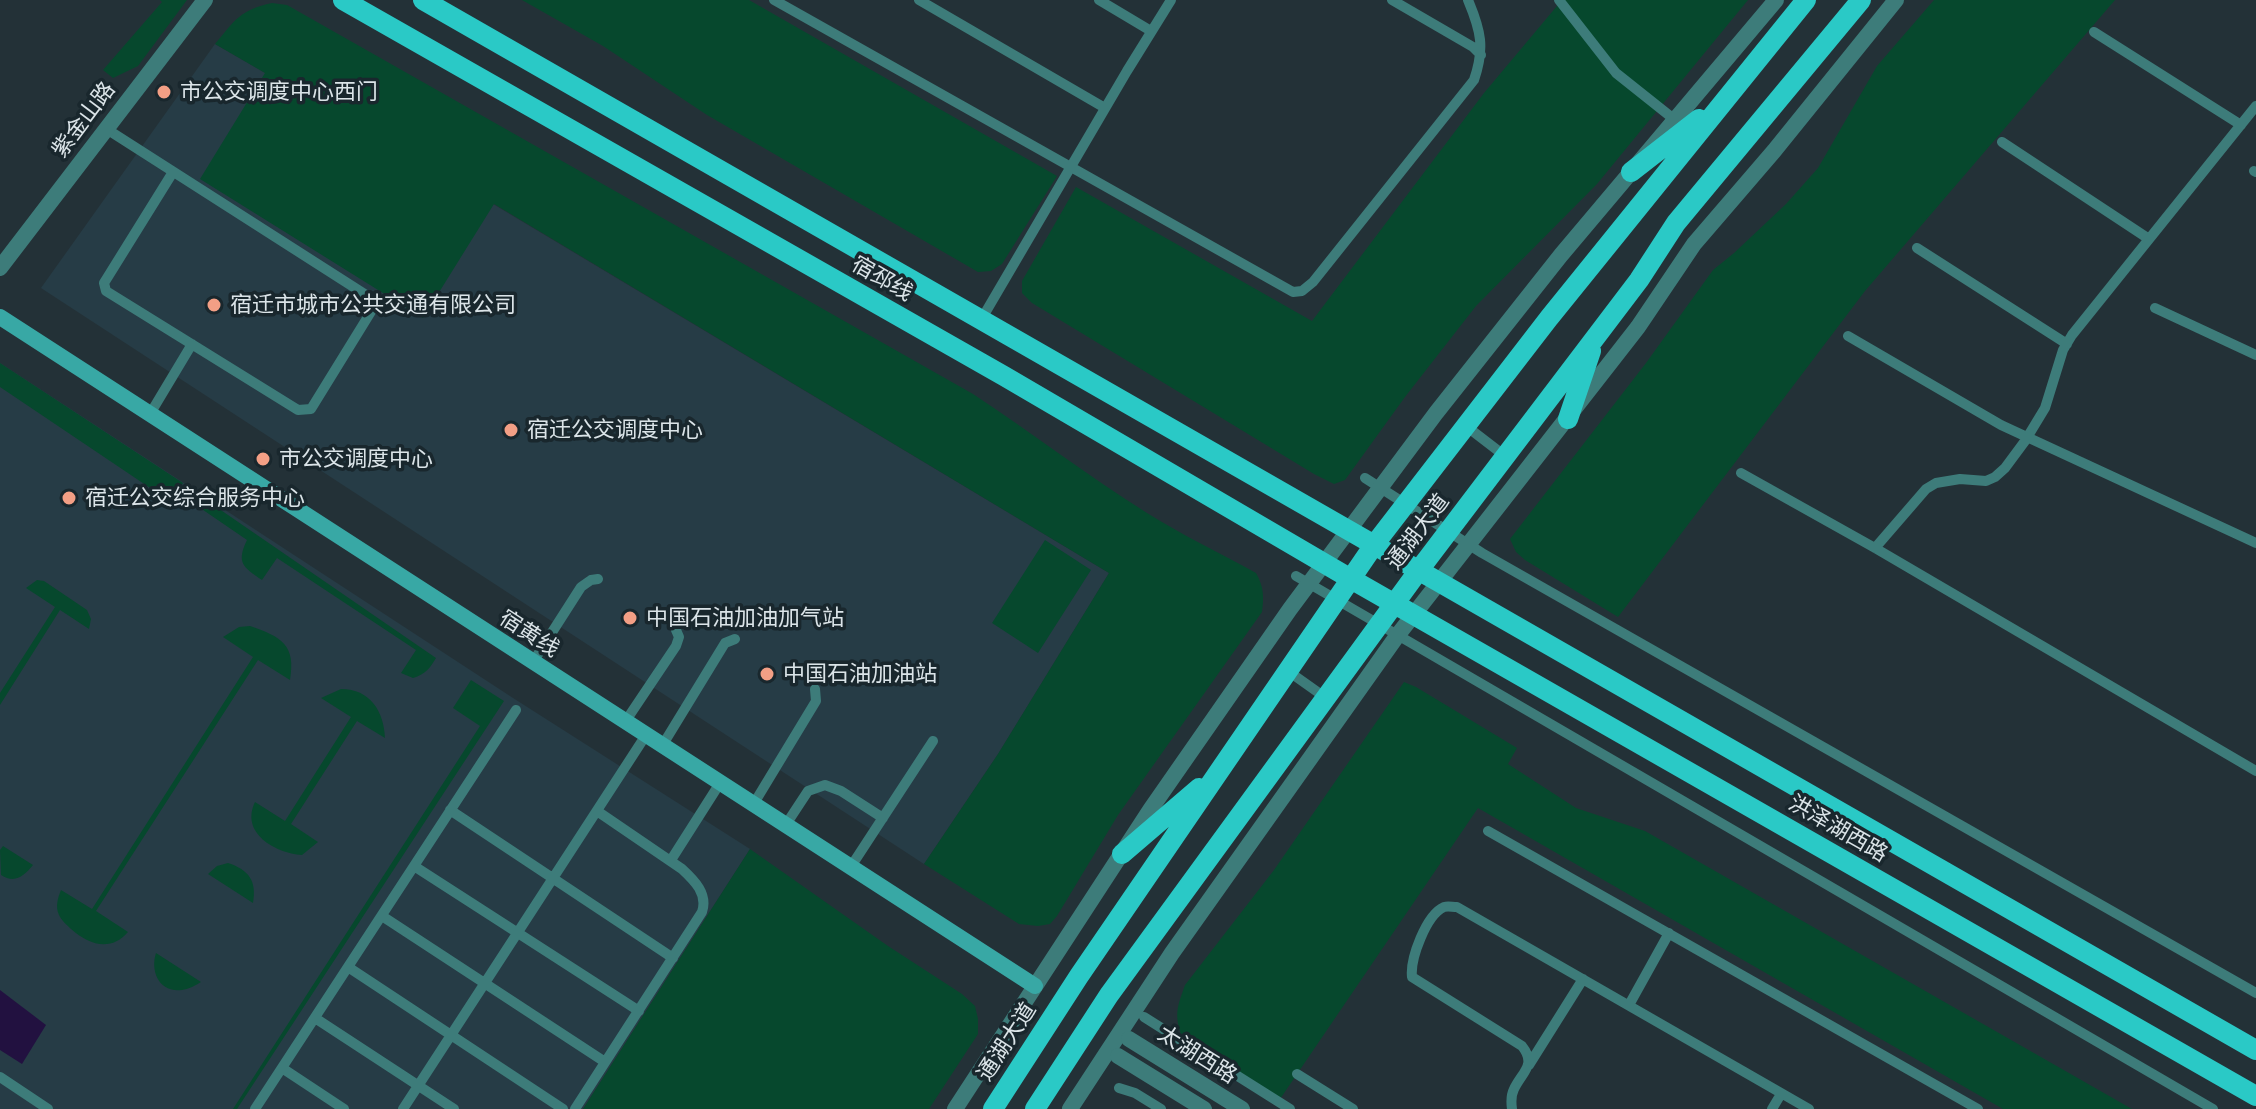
<!DOCTYPE html>
<meta charset="utf-8">
<style>
body{margin:0}
canvas{display:block;background:#233137}
</style>
<canvas width="2256" height="1109"></canvas>
<script>
const context = document.querySelector('canvas').getContext('2d');
context.lineJoin = 'round';
function fill(path, color) {
  context.fillStyle = color;
  context.fill(path, 'evenodd');
}
function trace(path, color, width, dash) {
  context.strokeStyle = color;
  context.lineWidth = width;
  context.lineCap = dash ? 'butt' : 'round';
  context.setLineDash(dash || []);
  context.stroke(path);
}
function label(font, color, halo, rows, align = 'center') {
  context.font = font + ' Inter,"Noto Sans SC",sans-serif';
  context.lineWidth = 7;
  context.setLineDash([]);
  context.textBaseline = 'middle';
  context.strokeStyle = halo;
  context.fillStyle = color;
  for (const [text, x, y, turn = 0] of rows) {
    context.save();
    context.translate(x, y);
    context.rotate((+turn || 0) * Math.PI / 180);
    context.textAlign = isNaN(turn) ? turn : align;
    if (halo) context.strokeText(text, 0, 0);
    context.fillText(text, 0, 0);
    context.restore();
  }
}
const built = new Path2D(`
 M215,44L493,204L1109,573L998,754L924,864L41,288Z
 M0,363L513,698L750,849L583,1109H0Z`);
const green = new Path2D(`
 M160,0H187L138,66L113,78L103,70L162,2Z
 M522,0H749L1057,176L1002,264L991,271L978,272L707,115L603,46Z
 M1562,0H1748L1597,184L1476,306L1405,397L1345,480L1334,484L1314,474L1032,303L1022,293V281L1076,187L1312,321L1484,93Z
 M1934,0H2115L1865,291L1618,617L1525,560L1516,552L1510,539L1646,363L1713,270L1734,253L1786,204L1818,168L1877,66Z
 M272,3L287,5L973,394C1032,433 1088,476 1147,513C1182,535 1220,553 1256,573C1264,587 1264,597 1262,612L1118,815L1057,916L1050,924L1038,926L1019,924L924,864L998,754L1109,573L494,204L423,318L200,179L265,73L215,44C235,20 240,10 272,3Z
 M0,363L183,483L171,502L0,387Z
 M196,493L436,658C430,668 426,674 413,678L401,673L416,650L277,558L262,580C243,567 236,563 247,540L190,501Z
 M1045,540L1091,570L1038,653L992,623Z
 M37,580L44,581L87,610L91,619L89,629L60,610L0,705V693L55,607L26,588Z
 M250,626C282,637 296,645 290,680L258,660L96,911L128,932C111,952 89,945 71,929C67,925 61,920 59,915C55,906 58,898 61,890L92,909L253,657L223,637L239,627Z
 M471,680L504,701L237,1109H233L480,726L453,708Z
 M1404,682L1416,687L1517,748L1508,764L1576,808L1645,831L2132,1109H2003L1478,808L1278,1102L1182,1037C1174,1014 1177,1008 1185,985L1274,870Z
 M341,689C370,689 384,711 385,738L357,721L291,824L318,842L302,855C275,853 240,833 255,802L285,821L351,717L321,698Z
 M3,846L33,865C24,876 15,884 1,875L0,850Z
 M750,849L888,946L962,994L975,1006L978,1019V1034L929,1109H583Z
 M228,863C249,870 257,881 253,903L208,874L217,866Z
 M156,953L201,982C195,986 188,989 182,990C159,993 150,971 156,953Z`);
const water = new Path2D(`
 M0,990L46,1025L22,1064L0,1050Z`);
const service = new Path2D(`
 M774,0L1293,292L1302,291L1313,282L1474,80C1485,48 1481,31 1468,0
 M919,0L1105,108
 M1099,0L1151,31
 M1392,0L1473,47L1481,55
 M1559,0L1616,73L1670,116
 M2094,32L2241,125
 M105,128L377,302L311,409L298,410L106,291L104,283L173,172
 M2002,142L2149,239
 M2254,171L2256,172
 M1917,248L2067,344
 M2155,308L2256,355
 M981,320L1127,71L1171,0
 M1848,336L2001,425L2256,543
 M150,414L192,344
 M1466,426L1505,456
 M1741,473L1875,548L2256,771
 M1365,478L1482,553L2256,993
 M1875,548L1926,489L1936,483L1960,479L1986,481L1995,477L2005,468L2025,441L2045,408L2063,350L2072,335L2256,106
 M1296,576L2213,1109
 M533,662L581,587L591,580L598,579
 M1288,671L1326,698
 M625,722L676,646L679,637L676,630
 M662,746L725,643L735,639
 M753,805L816,701L815,689
 M450,810L673,958
 M785,826L808,791L825,785L841,791L883,818
 M1488,831L1978,1109
 M671,860L720,783
 M414,866L639,1011
 M850,868L933,741
 M382,916L605,1062
 M348,967L563,1109
 M1629,1005L1669,933
 M1144,1017L1290,1109
 M315,1018L454,1109
 M1529,1065L1583,979
 M282,1068L344,1109
 M1297,1074L1353,1109
 M0,1077L48,1109
 M1119,1088L1135,1093L1161,1109
 M255,1109L516,710
 M403,1109L646,735
 M575,1109L702,912C708,894 695,881 682,869L597,811
 M1512,1109C1511,1102 1511,1095 1514,1089C1522,1072 1537,1065 1522,1046L1412,977C1410,959 1426,915 1444,907C1448,906 1452,907 1457,907L1809,1109
 M1772,1109L1781,1094`);
const minor = new Path2D(`
 M955,1109L1150,810L1290,609L1436,413L1561,255L1776,0
 M1070,1109L1172,953L1397,636L1638,327L1694,244L1774,151L1896,0`);
const tertiary = new Path2D(`
 M0,268L205,0
 M1129,1039L1242,1109
 M1118,1056L1204,1109`);
const secondary = new Path2D(`
 M0,317L1035,986`);
const primary = new Path2D(`
 M343,0L1004,376L1351,579L2256,1096
 M423,0L2256,1050
 M1631,172L1699,119
 M1568,419L1591,351
 M1122,854L1199,788
 M993,1109L1079,976L1374,545L1549,318L1806,0
 M1035,1109L1109,995L1419,570L1639,280L1676,223L1861,0`);
const markers = [
 [164,92,8,"#f39f85"],
 [214,305,8,"#f39f85"],
 [511,430,8,"#f39f85"],
 [263,459,8,"#f39f85"],
 [69,498,8,"#f39f85"],
 [630,618,8,"#f39f85"],
 [767,674,8,"#f39f85"]
];
const poiNames = [
 ["市公交调度中心西门",180,92],
 ["宿迁市城市公共交通有限公司",230,305],
 ["宿迁公交调度中心",527,430],
 ["市公交调度中心",279,459],
 ["宿迁公交综合服务中心",85,498],
 ["中国石油加油加气站",646,618],
 ["中国石油加油站",783,674]
];
const streetNames = [
 ["紫金山路",84,120,-53],
 ["宿邳线",882,279,30],
 ["通湖大道",1418,532,-53],
 ["宿黄线",529,634,33],
 ["洪泽湖西路",1838,829,30],
 ["通湖大道",1007,1042,-57],
 ["太湖西路",1197,1055,32]
];
fill(built, '#263c46');
fill(green, '#06482d');
fill(water, '#221140');
trace(service, '#3d7c7a', 10);
trace(minor, '#3d7c7a', 16);
trace(tertiary, '#3d7c7a', 16);
trace(secondary, '#38a8a5', 16);
trace(primary, '#2ac9c6', 20);
for (const [x, y, r, color] of markers) {
  const dot = new Path2D();
  dot.arc(x, y, r, 0, 2 * Math.PI);
  context.fillStyle = color;
  context.fill(dot);
  trace(dot, '#19272d', 3);
}
label('22px', '#dbe4e8', '#19272d', poiNames, 'left');
label('22px', '#dbe4e8', '#19272d', streetNames);
</script>
